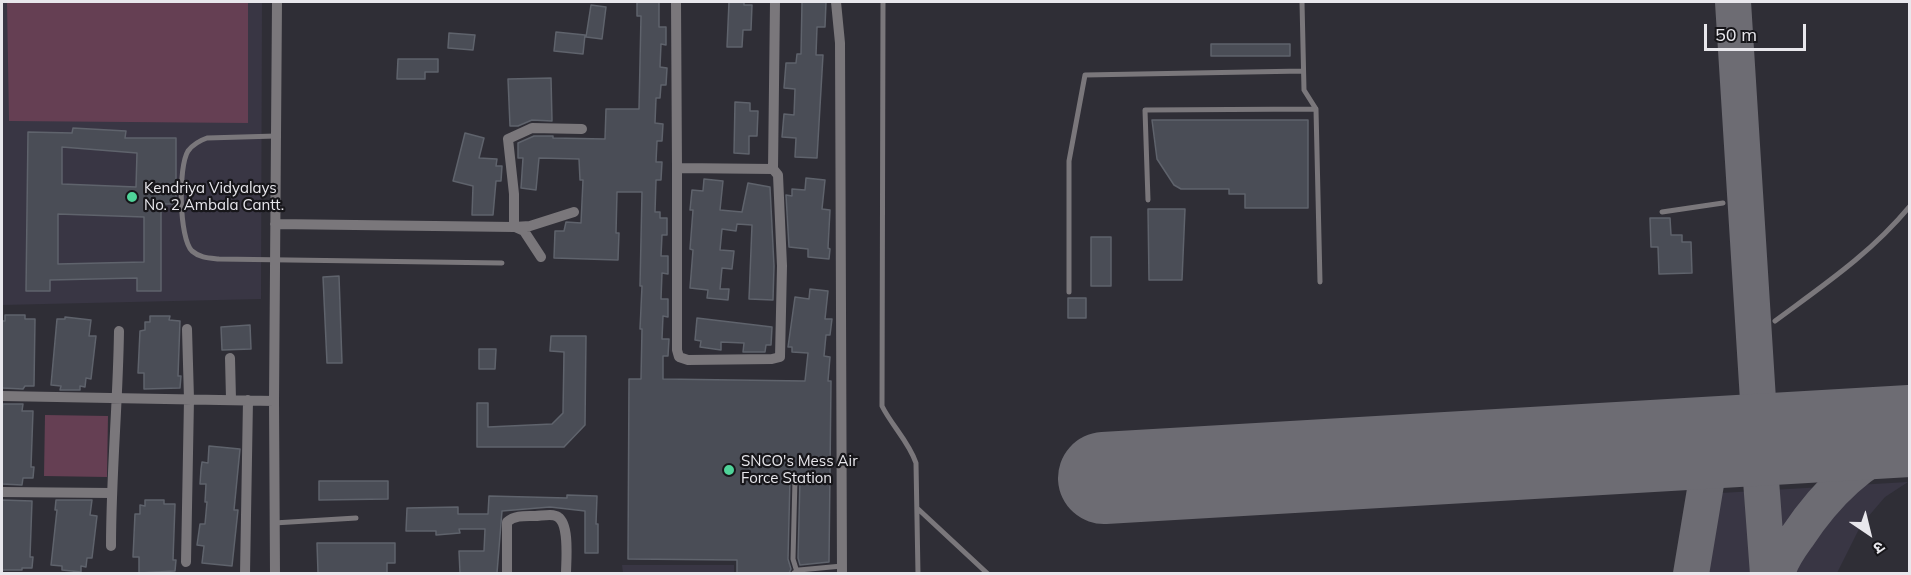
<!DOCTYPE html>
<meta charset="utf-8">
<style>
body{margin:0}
#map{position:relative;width:1911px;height:575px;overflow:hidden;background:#2f2e36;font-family:Mulish,"Noto Sans Devanagari",sans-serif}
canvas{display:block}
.frame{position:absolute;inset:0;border:3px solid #e8e7ec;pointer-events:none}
.north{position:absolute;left:1839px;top:503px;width:60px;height:60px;-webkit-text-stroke:4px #17161a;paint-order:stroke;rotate:145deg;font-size:16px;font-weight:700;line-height:24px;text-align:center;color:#e8e7ec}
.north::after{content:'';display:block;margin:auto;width:21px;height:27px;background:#e8e7ec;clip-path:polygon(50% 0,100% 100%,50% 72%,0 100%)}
.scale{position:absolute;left:1704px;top:24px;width:102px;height:27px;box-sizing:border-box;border:3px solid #e8e7ec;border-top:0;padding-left:8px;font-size:18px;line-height:21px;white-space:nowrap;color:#e8e7ec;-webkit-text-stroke:4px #17161a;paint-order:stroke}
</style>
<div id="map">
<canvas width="1911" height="575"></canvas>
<div class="frame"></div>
<div class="north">उ</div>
<div class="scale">50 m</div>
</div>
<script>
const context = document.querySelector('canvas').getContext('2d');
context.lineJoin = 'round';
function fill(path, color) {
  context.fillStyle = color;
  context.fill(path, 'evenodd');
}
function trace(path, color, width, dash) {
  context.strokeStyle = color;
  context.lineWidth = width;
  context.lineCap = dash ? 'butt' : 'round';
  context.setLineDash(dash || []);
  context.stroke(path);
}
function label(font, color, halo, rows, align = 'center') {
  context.font = font + ' Mulish,sans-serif';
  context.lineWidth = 4.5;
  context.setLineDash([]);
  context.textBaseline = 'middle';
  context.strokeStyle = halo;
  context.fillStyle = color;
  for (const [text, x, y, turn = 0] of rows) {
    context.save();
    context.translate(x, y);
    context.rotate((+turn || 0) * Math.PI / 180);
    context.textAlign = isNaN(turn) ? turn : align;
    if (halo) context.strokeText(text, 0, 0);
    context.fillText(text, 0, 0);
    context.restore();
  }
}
const built = new Path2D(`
 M2,2H262L261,299L2,305Z
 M1908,482L1885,497L1861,525L1837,573H1674L1687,495Z
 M622,565H734V573H623Z`);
const green = new Path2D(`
 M7,2H248V123L9,121Z
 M45,415L108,416L107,477L44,476Z`);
const taxiway = new Path2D(`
 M1733,2L1758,400C1765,418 1776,428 1792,438
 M1758,440L1768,574
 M1691,574L1713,442
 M1777,574C1780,561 1789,548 1797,537C1826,493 1861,459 1910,438`);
const runway = new Path2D(`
 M1104,478L1910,431`);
const building = new Path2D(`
 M637,2H659V27H666V45L661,44L660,67L667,68L666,85H661L660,98H656L655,123L663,124L662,141H657L656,162H662L661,180H656L655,212H660V218H667V235H662L661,256H668V274L662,273L661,299H668V317L663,316L662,339H669L668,356H663V379L805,381L808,353L792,352V347H788L795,297L809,299L810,289L828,291L825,319H832L830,335H826L824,356L830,357L828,381H831L829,562L800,565L798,558L800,479L798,475L795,474L790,479L788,559L791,569L789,573H737V560L628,559L629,379H641L642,329H640L642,286H640L642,192H617L616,233H619L618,260L554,258L555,231H564L566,222L581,223L583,180H580L579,159L539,158L536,190L521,188L523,158H518V143L534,136H553V138L605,139L606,109H639L641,16H637Z
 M729,2H744V5H752L751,30H743L742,47H727Z
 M802,2H826L825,27H817L816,55H823L817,158L795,157L796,138L782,137L784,114L794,115L795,89L784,88L786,63H796L797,54H801Z
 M591,5L606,7L602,39L586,37Z
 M556,32L585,35L583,54L554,51Z
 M449,33L475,35L473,50L448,48Z
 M1211,44H1290V56H1211Z
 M398,59H438V72H425V79H397Z
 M551,78L552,121L532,120L518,126H510L508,79Z
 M735,102L750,103V111H758L757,136H749V154L734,153Z
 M1152,120H1308V208H1245V194H1229V189H1181L1174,185L1157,159Z
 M73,128L126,131L125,138H176V204H161V291H137V278L50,280V291H26L28,132L72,133ZM62,147L137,153L136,187L62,184ZM58,214L144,217V262L58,264Z
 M465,133L484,138L479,158L497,159L496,166H502L501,181H496L493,215H472L473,186L453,181Z
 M806,178L825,180L822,209L830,210L828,248L830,249L829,259L808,257V249L789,247L786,195L792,196V189L805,190Z
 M704,179L723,181L720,210L742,212L748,183L770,187L774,266L773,300L749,299L752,225L737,224L736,231L722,229L720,250L734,251L732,269L722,268L720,289H729L728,300L707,298L708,290L690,288L693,250L690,249L693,210H690L692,190L703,191Z
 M1148,209H1185L1182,280H1149Z
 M1650,218H1670L1671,235H1682V242H1691L1692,273L1659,274L1658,247H1651Z
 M1091,237H1111V286H1091Z
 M339,276L342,363H327L323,277Z
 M1068,298H1086V318H1068Z
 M5,315H25V319H35L34,386H25L23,389L2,388V321H5Z
 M150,316H170L169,320L180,321L178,376H181L180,388L144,389V373H138L140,331L145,330V322H150Z
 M65,317L91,320L89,336H96L91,379L86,378L85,387L80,386V390H60L61,386L51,385L57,319H65Z
 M697,318L772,327L771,345H766L765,352H743L744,343L721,342V350L700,347L701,341L695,340Z
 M250,325L251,349L222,350L221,327Z
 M551,336H586L585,425L564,447H477V403H488V427L552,424L563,413L564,352L550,351Z
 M479,349H496L495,369H479Z
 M3,404H23L22,411H33L31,467H34L33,478H23L22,485L2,484V413Z
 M209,446L240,449L234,510H238L232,566L202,563L204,546L197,545L200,524H205L207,502H205L206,484H200L201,469L202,462L208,463Z
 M319,481H388V499L319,500Z
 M567,495L597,496L596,524H598V553H585V511L550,507L502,511L497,573H460L459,551H484L485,529H459L460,533L436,535V531H406L407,508L458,507V514H488L489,496L567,498Z
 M2,500L32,501L30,557H33L32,568H22V570H2Z
 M56,500H92L90,515L97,516L92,558H87L86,567L81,566V572L62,570V566L51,565L57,510H55Z
 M145,500H164V504H175L173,560H176L175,571L139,573V557H133L135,514H140V505L145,506Z
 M317,543H395V563H387V573H318Z`);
const service = new Path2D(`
 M883,2L882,406C892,426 909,442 916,463L918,574
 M1302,2L1304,90L1316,109L1320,282
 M276,136L207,138C201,140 192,145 188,151C178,167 179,238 192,251C200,258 209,258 219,259L502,263
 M1148,200L1145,110L1316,109
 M1662,212L1723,203
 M1069,292V161L1085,75L1303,71
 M1775,321C1825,284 1870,254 1910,206
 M795,479L793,559L797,572
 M917,508L988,574
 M274,523L356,518
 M794,573L799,570L842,566`);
const minor = new Path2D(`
 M676,2L677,168L773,169L775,2
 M836,2L840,43L842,574
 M677,168V350L679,357L688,360L772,359L780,357L782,266L778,175L773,169
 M275,224L514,227V194L508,139L532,128L582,129
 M514,227L530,226L574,212
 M515,227L524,231L541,257
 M230,358L231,399
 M2,396L274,401
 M2,492L111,493
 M111,546C111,474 118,403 119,331
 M186,562L189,399L187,329
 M245,574L248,400
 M275,574L274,401L277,2
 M507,574V522C515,515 525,516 535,516C541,516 553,513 558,517C570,525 566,561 566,574`);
const markers = [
 [132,197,6,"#4fd399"],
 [729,470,6,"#4fd399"]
];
const poiNames = [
 ["Kendriya Vidyalays",144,188],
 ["No. 2 Ambala Cantt.",144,205],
 ["SNCO's Mess Air",741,461],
 ["Force Station",741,478]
];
fill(built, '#393644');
fill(green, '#653f53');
trace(taxiway, '#6d6c73', 36);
trace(runway, '#6d6c73', 92);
fill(building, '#4a4d56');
trace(building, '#5f636c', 1.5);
trace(service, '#7a777b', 5);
trace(minor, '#7a777b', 10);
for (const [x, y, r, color] of markers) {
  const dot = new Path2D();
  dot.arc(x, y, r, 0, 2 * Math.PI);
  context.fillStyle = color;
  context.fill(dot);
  trace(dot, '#17161a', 2);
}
label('15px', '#e8e7ec', '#17161a', poiNames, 'left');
</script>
